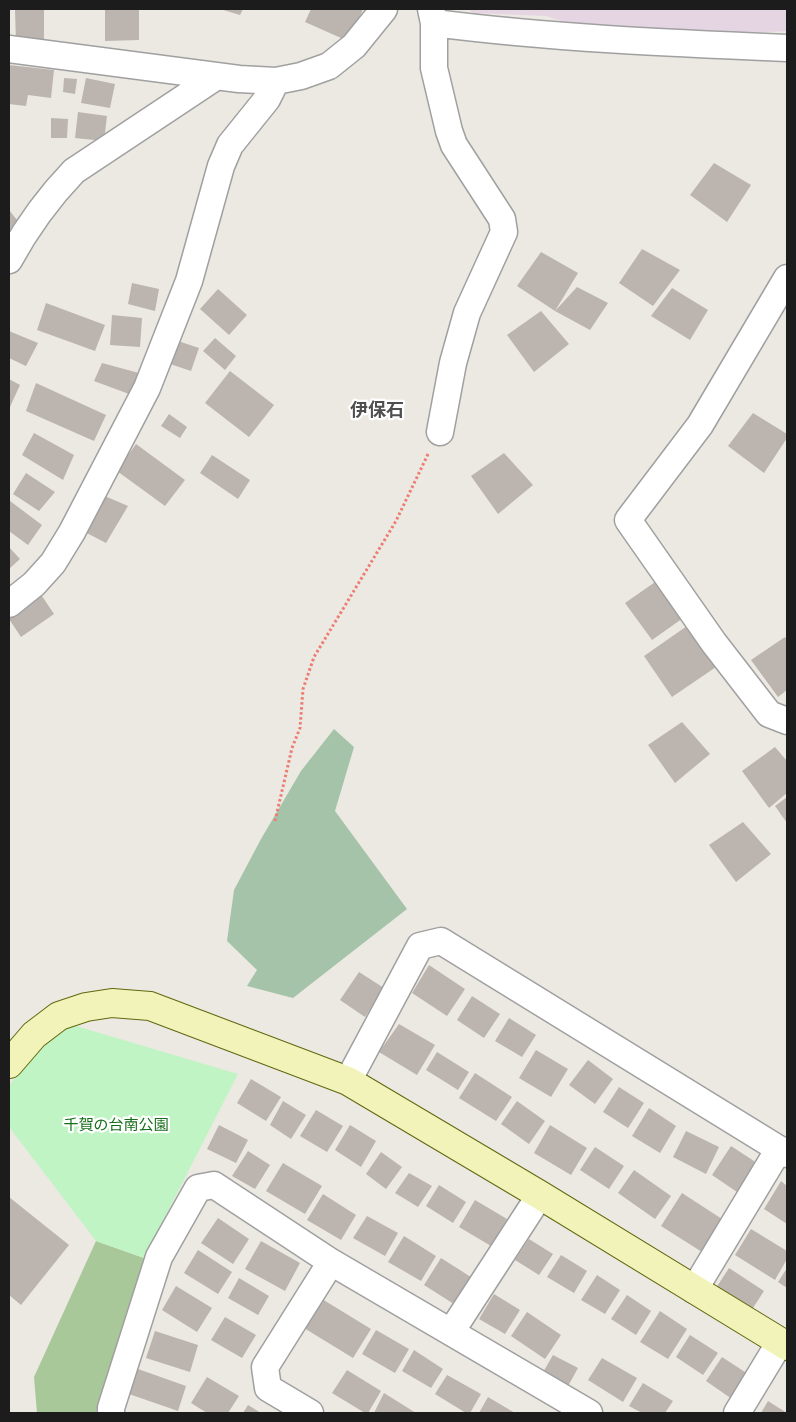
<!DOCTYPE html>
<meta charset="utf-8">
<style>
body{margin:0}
#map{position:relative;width:796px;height:1422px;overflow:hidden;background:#ece9e2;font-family:Poppins,sans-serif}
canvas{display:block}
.frame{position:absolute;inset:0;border:10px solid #1c1c1c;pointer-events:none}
</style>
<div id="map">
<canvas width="796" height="1422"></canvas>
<div class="frame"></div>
</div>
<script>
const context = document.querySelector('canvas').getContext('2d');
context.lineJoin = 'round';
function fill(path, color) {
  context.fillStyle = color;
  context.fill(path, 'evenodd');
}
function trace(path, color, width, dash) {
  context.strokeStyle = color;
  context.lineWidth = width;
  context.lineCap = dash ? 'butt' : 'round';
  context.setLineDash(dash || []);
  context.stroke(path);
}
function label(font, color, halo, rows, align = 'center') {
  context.font = font + ' Poppins,"Noto Sans JP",sans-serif';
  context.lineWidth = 4.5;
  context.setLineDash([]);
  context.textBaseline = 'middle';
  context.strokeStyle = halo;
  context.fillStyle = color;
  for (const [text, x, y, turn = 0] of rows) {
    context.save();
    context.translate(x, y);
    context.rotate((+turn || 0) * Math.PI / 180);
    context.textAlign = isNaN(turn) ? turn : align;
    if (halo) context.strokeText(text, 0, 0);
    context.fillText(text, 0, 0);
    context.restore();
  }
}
const industrial = new Path2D(`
 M468,9H787V31L733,34L574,25L546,16L473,13Z`);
const forest = new Path2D(`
 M96,1241L144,1258L96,1413H37L34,1377Z`);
const cemetery = new Path2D(`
 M334,729L354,747L335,811L407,909L293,998L247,986L257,970L227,941L234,890L261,839L301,771Z`);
const park = new Path2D(`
 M73,1025L238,1074L144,1258L96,1241L9,1127V1086L43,1038Z`);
const building = new Path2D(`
 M15,9H44V42L16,43Z
 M105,9H139V40L105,41Z
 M220,9H243L240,15Z
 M311,9H363L350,42L305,22Z
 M9,65L54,70L51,98L28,95L26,106L9,104Z
 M64,78L77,79L75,94L63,92Z
 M86,78L115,84L110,108L81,103Z
 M78,112L107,116L104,141L75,138Z
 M51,118L68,119L67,138H51Z
 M714,163L751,185L727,222L690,195Z
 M9,210L21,225L9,235Z
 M642,249L680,270L653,306L619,283Z
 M541,252L578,273L555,311L577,287L608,303L590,330L555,311L517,286Z
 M132,283L159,289L155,311L128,304Z
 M672,288L708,310L690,340L651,316Z
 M218,289L247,315L229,335L200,309Z
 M46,303L105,325L95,351L37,330Z
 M541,311L569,344L534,372L507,335Z
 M112,315L142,318L140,347L110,345Z
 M9,331L38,343L26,366L9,358Z
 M215,338L236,356L225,370L203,351Z
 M175,340L199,348L191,371L167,363Z
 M102,363L139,373L129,394L94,381Z
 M230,371L274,405L249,437L205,403Z
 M9,379L20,385L9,409Z
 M36,383L106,415L94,441L26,411Z
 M753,413L787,434V438L764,473L728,446Z
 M169,414L187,427L180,438L161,426Z
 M34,433L74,455L63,480L22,455Z
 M136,444L185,480L165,506L117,471Z
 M504,453L533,485L498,514L471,476Z
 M212,455L250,480L238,499L200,473Z
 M26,473L55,492L39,511L13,494Z
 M100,494L128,506L106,543L81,530Z
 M10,501L42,525L28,545L9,531V503Z
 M9,547L20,559L9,569Z
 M658,580L686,616L652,640L625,603Z
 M34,584L54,614L21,637L9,619Z
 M687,626L716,667L672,697L644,656Z
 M785,637L787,640V690L778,697L751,660Z
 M682,722L710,754L675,783L648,745Z
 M775,747L787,761V793L769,808L742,771Z
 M787,797V823L775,806Z
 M743,822L771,854L736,882L709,845Z
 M429,965L465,989L447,1016L412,993Z
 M359,972L384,988L365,1017L340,1000Z
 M472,996L500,1014L484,1038L457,1020Z
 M509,1018L536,1035L522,1057L495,1041Z
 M399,1024L435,1045L417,1075L379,1052Z
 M536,1050L568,1069L551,1097L519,1078Z
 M437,1052L469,1072L458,1090L426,1070Z
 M588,1060L613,1079L595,1104L569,1085Z
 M475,1073L512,1097L496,1121L459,1098Z
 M251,1079L281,1097L266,1121L237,1103Z
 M619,1087L644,1103L628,1128L603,1112Z
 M283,1101L306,1115L291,1139L270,1125Z
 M517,1101L545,1121L529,1144L501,1124Z
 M649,1108L676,1126L660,1153L632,1136Z
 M316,1110L343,1126L327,1152L300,1136Z
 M219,1125L248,1140L236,1163L207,1149Z
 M350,1125L376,1141L361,1167L335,1150Z
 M550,1125L587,1148L571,1175L534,1153Z
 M686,1131L719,1147L706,1174L673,1157Z
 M731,1146L757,1163L737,1192L712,1175Z
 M595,1147L624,1166L609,1189L580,1170Z
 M248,1151L270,1165L255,1189L232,1176Z
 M381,1152L402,1167L386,1189L366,1174Z
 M283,1163L322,1186L305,1214L266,1191Z
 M634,1170L671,1196L655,1219L618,1193Z
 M409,1173L432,1186L418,1207L395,1193Z
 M781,1181L787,1186V1224L764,1209Z
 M439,1185L466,1202L453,1223L426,1206Z
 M682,1193L722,1219L702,1252L661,1226Z
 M323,1194L356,1215L341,1240L307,1220Z
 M9,1197L69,1245L21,1305L9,1295Z
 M475,1200L507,1219L491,1246L459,1227Z
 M367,1216L398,1233L385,1256L353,1238Z
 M218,1218L249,1239L233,1264L201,1243Z
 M751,1229L787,1251V1259L775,1280L735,1255Z
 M404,1236L436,1256L421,1281L388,1262Z
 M529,1239L553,1254L539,1275L515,1260Z
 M261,1241L300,1263L285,1291L245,1269Z
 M198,1250L232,1272L218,1294L184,1273Z
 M561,1255L587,1271L574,1293L547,1277Z
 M441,1258L474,1279L457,1306L424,1285Z
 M729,1268L764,1291L749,1314L714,1291Z
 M787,1268V1288L778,1282Z
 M597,1275L620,1290L605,1314L581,1300Z
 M239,1278L269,1296L258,1315L228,1298Z
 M176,1286L212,1308L197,1332L162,1310Z
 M494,1294L520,1310L505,1334L479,1319Z
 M627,1295L651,1311L636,1335L611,1319Z
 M322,1299L371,1329L353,1358L304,1328Z
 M660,1311L687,1329L668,1359L640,1342Z
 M527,1312L561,1335L545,1359L511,1336Z
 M225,1317L256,1335L242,1358L211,1340Z
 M376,1330L409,1349L395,1373L362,1354Z
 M155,1331L198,1345L190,1372L146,1358Z
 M690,1335L718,1353L703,1375L676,1357Z
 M414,1350L443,1369L431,1388L402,1371Z
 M553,1355L578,1368L567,1388L542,1374Z
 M722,1357L748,1374L732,1399L706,1381Z
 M602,1358L637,1378L623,1402L588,1380Z
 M138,1369L186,1386L178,1411L129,1394Z
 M347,1370L381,1391L368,1413H365L332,1393Z
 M447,1375L481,1394L470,1413H466L435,1394Z
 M207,1377L239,1396L228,1413H207L191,1403Z
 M643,1383L673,1401L665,1413H642L629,1406Z
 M384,1393L416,1413H374Z
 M488,1397L515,1413H479Z
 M768,1401L787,1413H761Z
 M248,1405L261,1413H243Z`);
const path = new Path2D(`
 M275,821L292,748L300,728L303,689L314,657L396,521L429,452`);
const street = new Path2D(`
 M431,9L434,23V68L449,131L454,145L502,219L504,232L467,313L453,363L440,432
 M434,23C551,38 669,43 787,48
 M9,49L239,79L276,81L301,76L329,66L354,46L384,9
 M9,260C27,227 48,198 74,171L217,76
 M787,278L700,425L628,520L714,643L769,714L787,721
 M9,604L34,584L53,563L72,532L147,388L189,281L221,166L230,145L267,99L276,81
 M348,1081L420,946L441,941L787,1154
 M694,1290L779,1149
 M451,1332L540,1195
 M111,1413V1408L159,1257L198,1188L214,1185L331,1262L589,1413
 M310,1413L268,1388L265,1367L331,1262
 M737,1413L780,1342`);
const secondary = new Path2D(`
 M9,1064L34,1035L59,1016L86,1007L112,1003L150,1006L348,1081L540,1195L787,1346`);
const parkNames = [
 ["千賀の台南公園",116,1126]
];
const quarterNames = [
 ["伊保石",377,411]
];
fill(industrial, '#e5d5e2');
fill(forest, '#a9c89a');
fill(cemetery, '#a5c3a9');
fill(park, '#c1f4c4');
fill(building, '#bcb4af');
trace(street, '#a0a0a0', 29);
trace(secondary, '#60680e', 30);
trace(path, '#ed7c72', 3, [2.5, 2.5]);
trace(street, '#fff', 26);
trace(secondary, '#f2f3b9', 28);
label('15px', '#146f19', '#fff', parkNames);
label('bold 18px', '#4f4f4f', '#fff', quarterNames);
</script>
